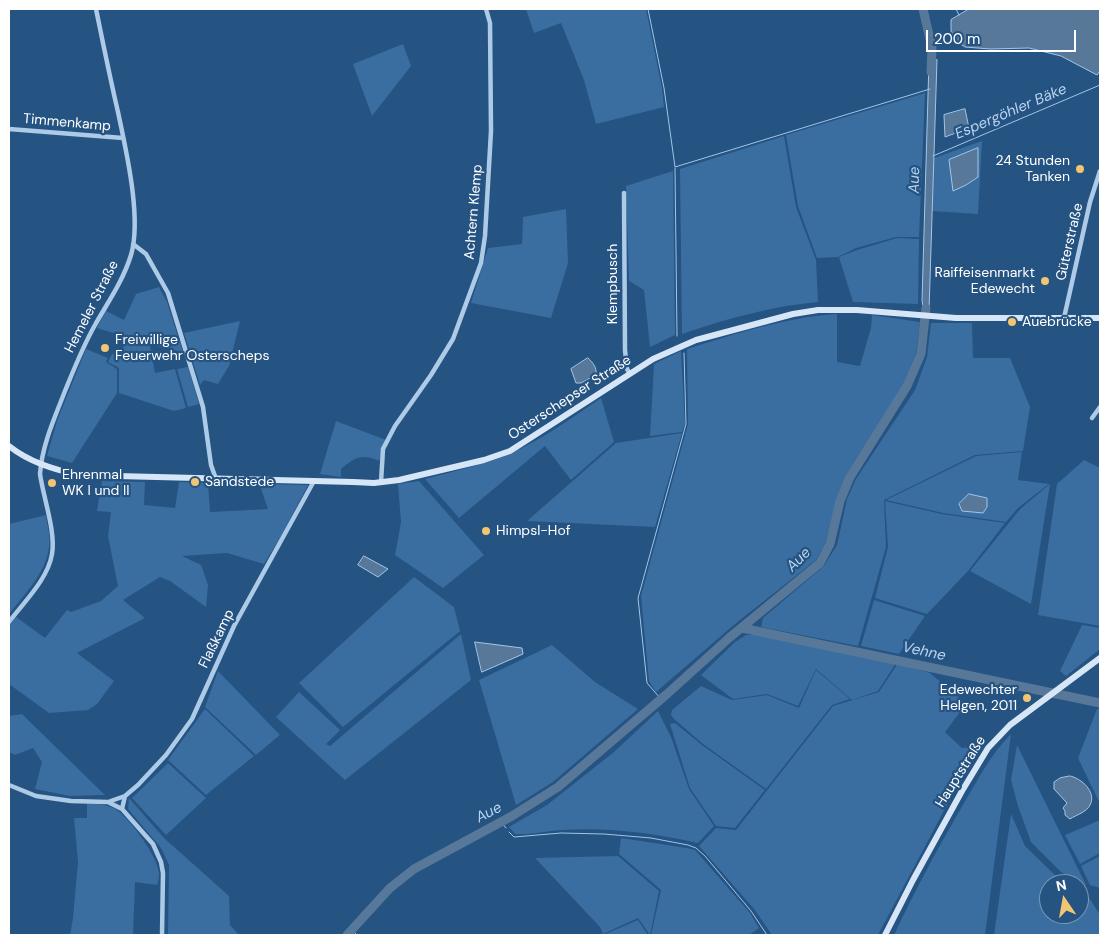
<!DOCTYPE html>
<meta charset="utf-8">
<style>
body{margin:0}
#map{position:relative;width:1109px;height:944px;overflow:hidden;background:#255382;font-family:"DM Sans",sans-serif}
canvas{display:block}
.frame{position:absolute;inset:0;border:10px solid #fff;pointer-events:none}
.north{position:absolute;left:1039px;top:874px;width:50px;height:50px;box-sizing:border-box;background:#255382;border:1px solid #7c98b4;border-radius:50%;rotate:348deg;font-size:14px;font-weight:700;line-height:20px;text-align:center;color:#fff}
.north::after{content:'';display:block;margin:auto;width:18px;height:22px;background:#f1c572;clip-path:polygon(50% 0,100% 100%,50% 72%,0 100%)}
.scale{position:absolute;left:926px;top:30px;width:150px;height:22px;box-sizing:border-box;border:2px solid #fff;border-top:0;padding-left:6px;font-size:15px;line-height:18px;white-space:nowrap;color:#fff;-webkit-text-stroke:4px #255382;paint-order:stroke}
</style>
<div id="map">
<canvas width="1109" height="944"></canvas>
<div class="frame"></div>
<div class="north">N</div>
<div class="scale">200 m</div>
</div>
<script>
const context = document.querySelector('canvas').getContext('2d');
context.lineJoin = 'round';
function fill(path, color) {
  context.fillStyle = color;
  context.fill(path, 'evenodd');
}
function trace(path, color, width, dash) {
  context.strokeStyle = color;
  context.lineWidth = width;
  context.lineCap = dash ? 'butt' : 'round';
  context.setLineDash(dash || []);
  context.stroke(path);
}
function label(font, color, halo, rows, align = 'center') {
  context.font = font + ' "DM Sans",sans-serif';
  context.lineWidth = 4.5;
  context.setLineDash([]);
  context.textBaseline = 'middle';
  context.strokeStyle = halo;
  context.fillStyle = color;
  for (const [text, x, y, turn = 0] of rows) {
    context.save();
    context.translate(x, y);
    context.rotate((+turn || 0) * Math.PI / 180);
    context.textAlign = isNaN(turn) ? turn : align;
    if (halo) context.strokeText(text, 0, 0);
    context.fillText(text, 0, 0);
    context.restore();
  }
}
const green = new Path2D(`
 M526,9H646L662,88L664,107L596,124L584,80L561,23L534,33Z
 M403,44L411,66L372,116L353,64Z
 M925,93L919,237H896L856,248L838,257L817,258L798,206L786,135Z
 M784,136L796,207L816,260L818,302C772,306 726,319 682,334L680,169Z
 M982,141L978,214L932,211L934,158Z
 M673,171L675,335L650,347L644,290L629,281L626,186Z
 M566,209L568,263L551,318L471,303L488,248L522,244L523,217Z
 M897,238L919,239L918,304L853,302L839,257L857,250Z
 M159,287L167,302L183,352L152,345L97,328L106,311L124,320L136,294Z
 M837,314V362L860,366L871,328L872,315L920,322L916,354L903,385L847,473L837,501L825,544L816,560L735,624L656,692L649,681L641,596L688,424L687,349C735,334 786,317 837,314Z
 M240,321L229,366L218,384L204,380L200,385L184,333Z
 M931,323H972L973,358H1010L1030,407L1023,451L975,455L884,500L886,547L858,646L761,627L763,618L824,566L837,545L847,499L856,479L915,390L927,357Z
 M125,339L150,346L155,373L175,369L186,408L174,411L119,393V368L108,362L112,354L121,356Z
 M86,349L108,358L106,362L117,369V393L72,463L47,456L57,421Z
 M681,351L685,424L682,432L650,436L654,364Z
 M188,367L199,404L188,407L177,369Z
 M601,398L614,442L571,480L545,446L459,518L425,479C457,470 490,464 520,449C548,435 575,416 601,398Z
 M336,421L386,440L379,461C362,453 354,458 341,469V477L320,474Z
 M682,433L655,527L527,521L616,443Z
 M1022,452L1018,480L1049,484L1018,508L1006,522L943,513L886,500L976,456Z
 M1084,460L1100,468V626L1038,615L1057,484Z
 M102,481L145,482L144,505L175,508L179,482L208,483L210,512L268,509L260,486L261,484L308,485L280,538L264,564L227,553L182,556L201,565L208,585L206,607L170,581L160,577L123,600L145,618L77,653L114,681L97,704L88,710L49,713L9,684V626L16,617L45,638L67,610L71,612L101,601L118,586L108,536L111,512L97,511Z
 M419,481L484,555L443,588L395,555L401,522L398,484Z
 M1050,484L1031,604L970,571L1020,509Z
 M885,501L942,514L1005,523L968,571L927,614L875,598L888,547Z
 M46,515C47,525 51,537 49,547C46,573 25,594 9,614V524Z
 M414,577L454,607L460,631L343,727L299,683Z
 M874,600L925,616L899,654L861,646Z
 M1082,625L1100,628V649L1066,676L1060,671Z
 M461,634L471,680L345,780L276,717L299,692L340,730L326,744L330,746Z
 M746,635H759L896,663L878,691L852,700L816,669L798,706L767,694L733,699L701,675L735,642Z
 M552,645L595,682L638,709L553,782L516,805L479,680Z
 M898,663L930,673L966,704L945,732L962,748L970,747L979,750L956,788L878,935H772L754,909L699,846L716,828L736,830L833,706L879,692Z
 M816,670L850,699L832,705L766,789L703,744L674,719L671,715L672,710L701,686L732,700L767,695L799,708Z
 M218,671L280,735L256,755L205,707Z
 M205,709L254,756L206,795L168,760Z
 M1097,709H1100V804L1078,758Z
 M658,711L671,737L689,789L714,826L698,843C654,833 606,827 562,830C546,831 531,835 515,834L509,827L547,805L614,752Z
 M23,714V715L105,795L70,796L35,789L42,762L33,748L15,755L9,752V716Z
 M675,723L702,745L765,790L735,828L716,826L690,788L670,724Z
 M1011,734L985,935H894C915,890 939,846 964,803C978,779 991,754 1011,734Z
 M1017,745L1086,885L1061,872L1031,842L1018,806L1011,780Z
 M168,763L206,798L166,835L132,798Z
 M129,798L164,838L229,896L230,925L239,935H168L169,865L161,848L128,809Z
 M87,803C97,804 108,804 117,810C131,821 158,856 159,874C159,878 158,882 157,885L135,882L133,935H70L73,918L78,862L74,818H87Z
 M1011,814L1025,846L1057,877L1069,884H1049V914H1079V890L1088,896L1100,915V935H994Z
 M1100,820V853L1080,864L1065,835Z
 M621,838L687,848L695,850L750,913L759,928L749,935H651L661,890L619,854Z
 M618,856L659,891L650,935L638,918L603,934L600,927L535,858Z
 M1100,856V888L1090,885L1081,866Z
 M638,920L648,935H603Z`);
const water = new Path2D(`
 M969,9H1100V71L1097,75L1061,56L1029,48L990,49L965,47L956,41L951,31V20Z
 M937,60L929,311H924L922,301L929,61Z
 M965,109L969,128L945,137L944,115Z
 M978,148V177L966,185L953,191L949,160Z
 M588,358C593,363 597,367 596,375L581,383H576L571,369Z
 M969,494L987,498V507L983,513L962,511L959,504Z
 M364,556L388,569L378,577L358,565Z
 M475,642L522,648L523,654L482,672Z
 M1070,776C1081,778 1097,792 1090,805C1087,812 1076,815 1070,819L1065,815V811L1063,808L1067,803L1054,789V782L1060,778Z`);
const stream = new Path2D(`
 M648,9L664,88L675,167L930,89
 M956,9L959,15
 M924,10L931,9
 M933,156L1100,85
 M675,168L677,336
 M661,699L647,683L638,598L686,424L684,353
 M501,822L506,828
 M509,832L514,837L561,833L604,834L651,838L688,845L696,848L705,856L751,911L767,935
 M352,930L356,934`);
const river = new Path2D(`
 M923,9L932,48L931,72
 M742,628L1100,703
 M347,935L390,888L414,869L512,816L558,787L667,694L729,638L820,563L830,544L840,501L850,477L907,386L921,354L926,308`);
const street = new Path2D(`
 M9,129L123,138
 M624,193L625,350L627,369L630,374
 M133,244L146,254L168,293L203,407L211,465L216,479
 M1064,318L1090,202L1100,171
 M1092,418L1100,407
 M381,482L383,449L395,426L431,375L453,339L481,263L485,236L491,131L490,23L486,9
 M9,622C24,602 48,579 52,554C56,532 43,496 40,474C42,445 55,417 65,391C74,369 83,346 95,325C108,302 123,281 131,255C142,218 126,150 118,112C110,78 103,43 96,9
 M9,785L36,796L71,801L108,802L122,809L153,844L161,862L163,873L162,935
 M108,802L125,796
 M122,809L125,796L138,785L166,755L192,719L234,626L314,481`);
const secondary = new Path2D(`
 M9,446C29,462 53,469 78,475L353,482L374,483L399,480L484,460L510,451L653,359L696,340L793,314L818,310H857L956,318H1100
 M885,935L913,880L962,791L988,748L1010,725L1100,658`);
const markers = [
 [1080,169,5,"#f1c572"],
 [1045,281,5,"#f1c572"],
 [1012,322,5,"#f1c572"],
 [105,348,5,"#f1c572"],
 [195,482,5,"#f1c572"],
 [52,483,5,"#f1c572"],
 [486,531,5,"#f1c572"],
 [1027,698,5,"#f1c572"]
];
const streetNames = [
 ["Timmenkamp",67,123,5],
 ["Achtern Klemp",474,212,-85],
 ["Güterstraße",1070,242,-77],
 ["Klempbusch",613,284,-90],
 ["Hemeler Straße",92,307,-63],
 ["Osterschepser Straße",570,398,-33],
 ["Flaßkamp",217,639,-64],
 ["Hauptstraße",961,772,-58]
];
const poiNames = [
 ["24 Stunden",1070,161,"right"],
 ["Tanken",1070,177,"right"],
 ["Raiffeisenmarkt",1035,273,"right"],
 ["Edewecht",1035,289,"right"],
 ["Auebrücke",1022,322],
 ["Freiwillige",115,340],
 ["Feuerwehr Osterscheps",115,356],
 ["Ehrenmal",62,475],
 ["WK I und II",62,491],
 ["Sandstede",205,482],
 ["Himpsl-Hof",496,531],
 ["Edewechter",1017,690,"right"],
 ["Helgen, 2011",1017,706,"right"]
];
const waterNames = [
 ["Espergöhler Bäke",1011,112,-23],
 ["Aue",915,180,-89],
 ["Aue",799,560,-45],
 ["Vehne",924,652,12],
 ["Aue",489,813,-28]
];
fill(green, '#3a6da0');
fill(water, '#58789a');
trace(water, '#a2c6e8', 1);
trace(stream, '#a2c6e8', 1);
trace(river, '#58789a', 9);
trace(street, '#adcbe7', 4.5);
trace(secondary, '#d7e6f6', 6);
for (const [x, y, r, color] of markers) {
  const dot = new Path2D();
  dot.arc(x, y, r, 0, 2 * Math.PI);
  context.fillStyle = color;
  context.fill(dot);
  trace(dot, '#255382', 2);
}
label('14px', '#fff', '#255382', streetNames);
label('14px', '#fff', '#255382', poiNames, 'left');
label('italic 15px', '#b9d4ef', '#255382', waterNames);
</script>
